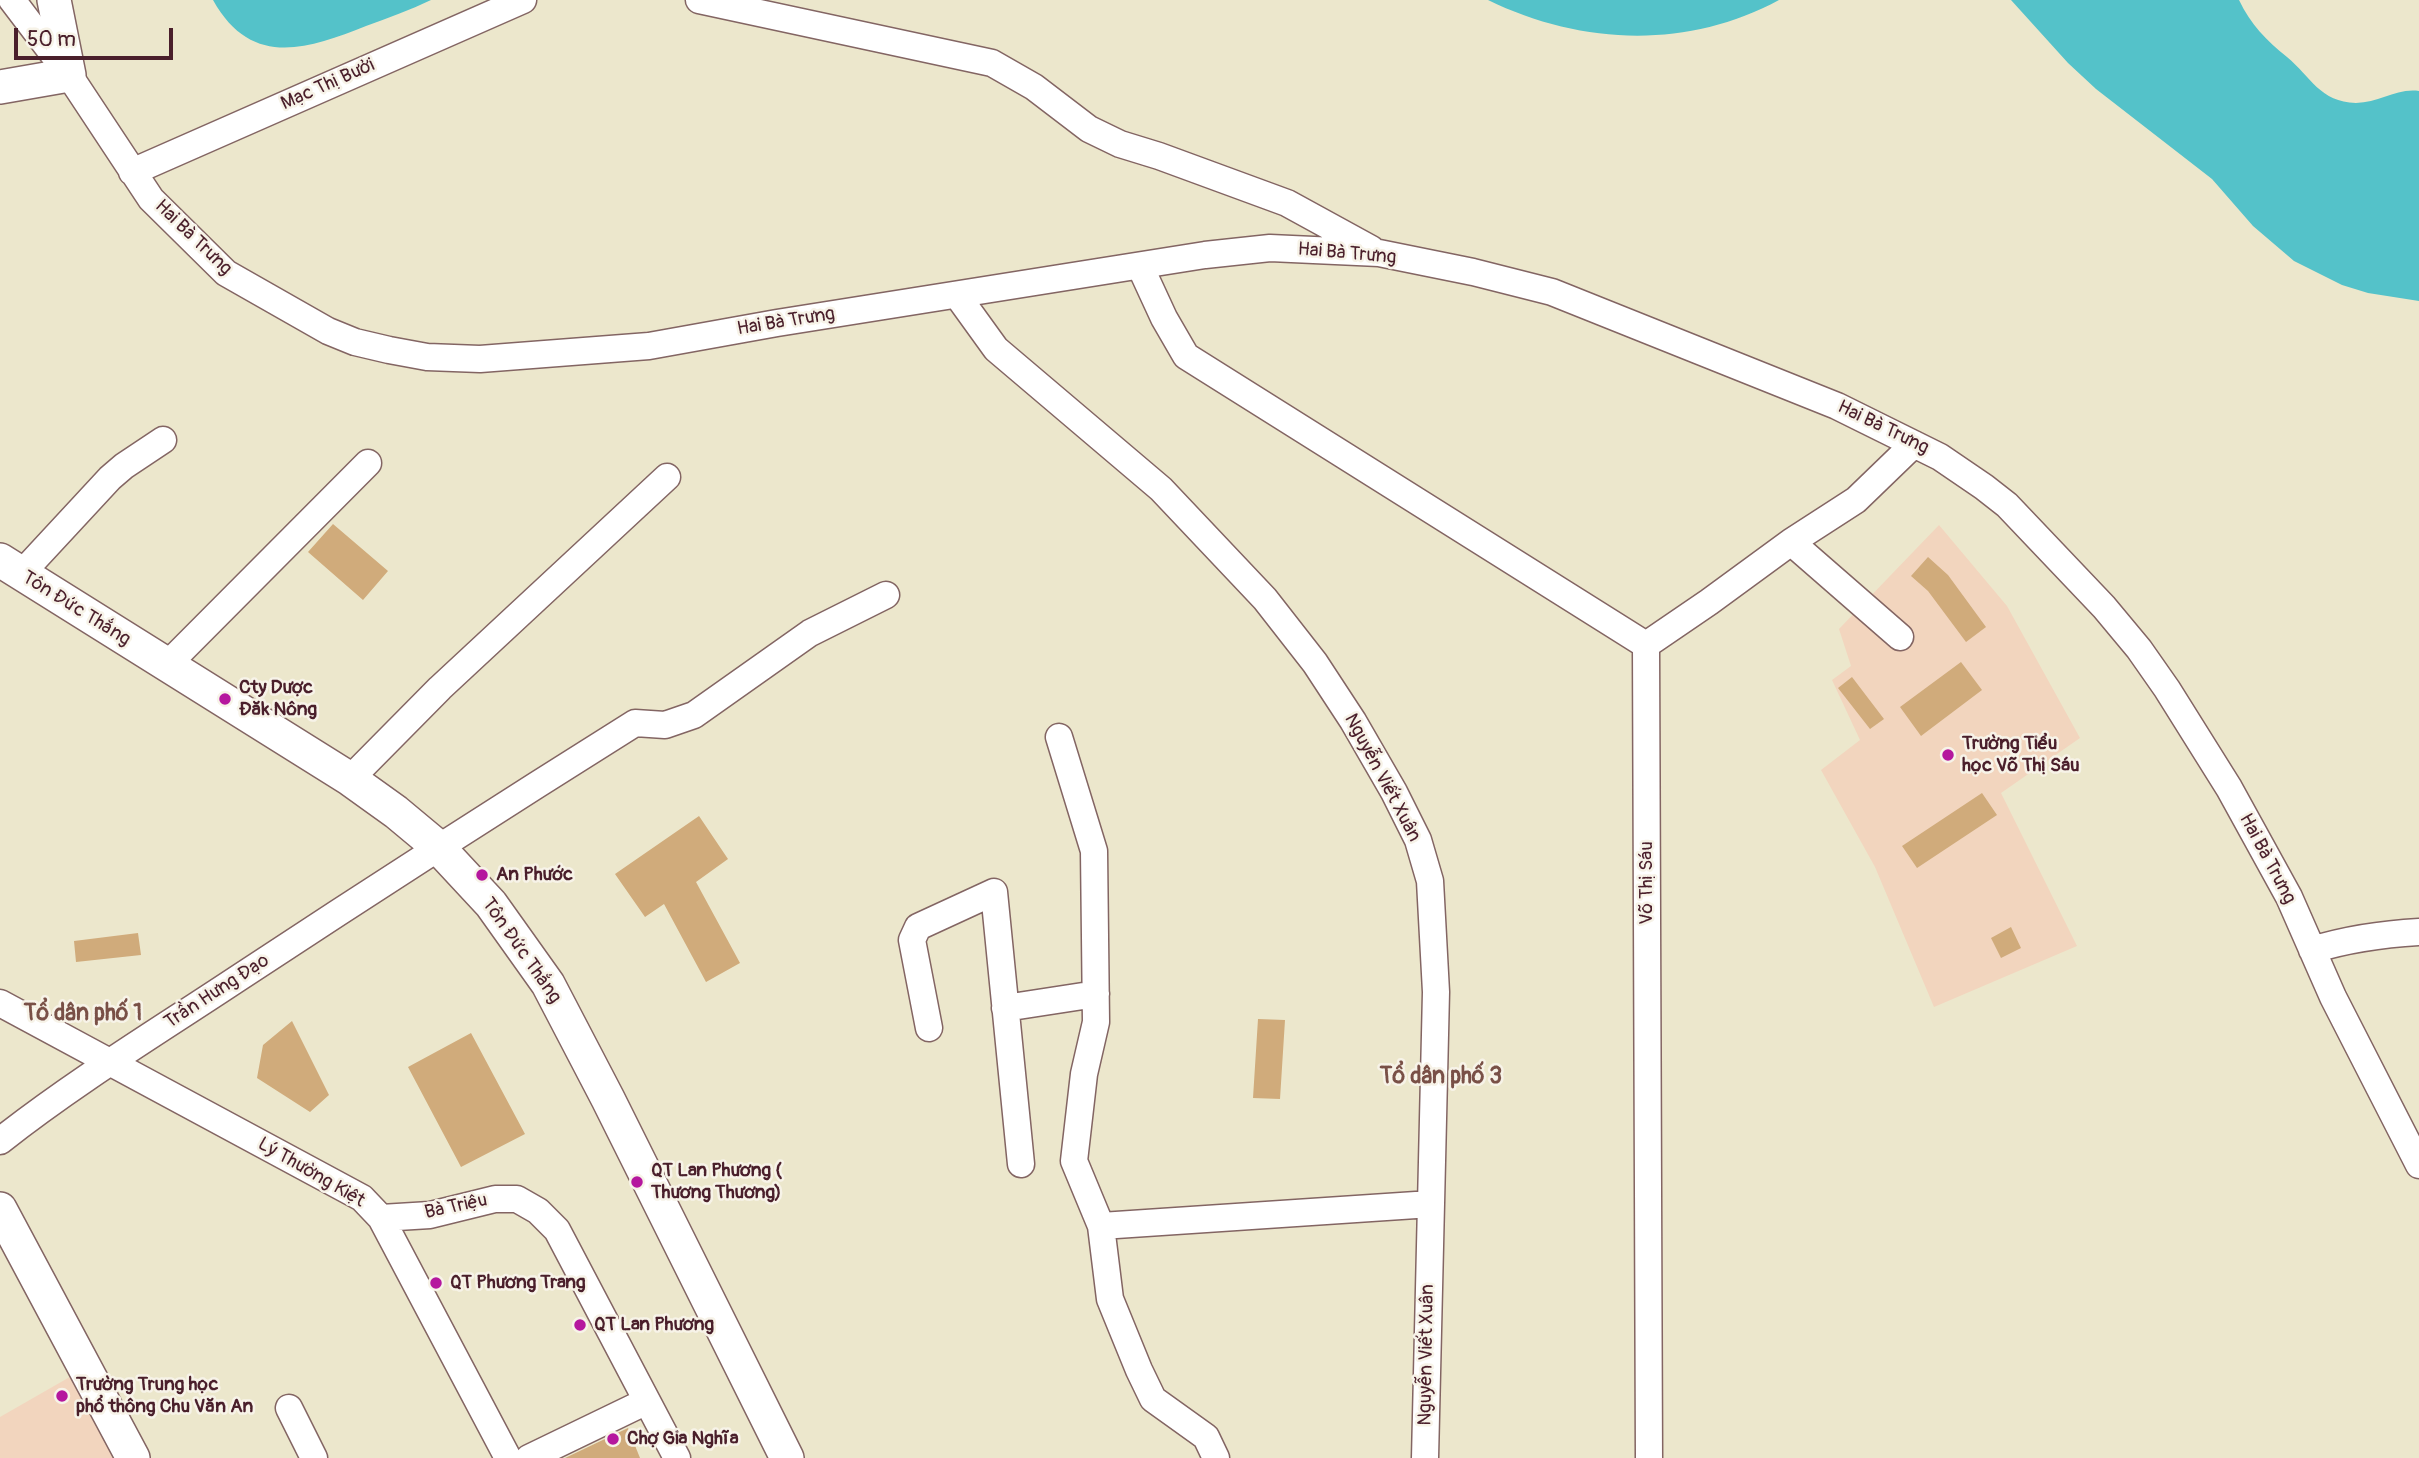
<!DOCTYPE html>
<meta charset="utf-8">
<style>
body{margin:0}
#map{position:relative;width:2419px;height:1458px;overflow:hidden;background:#ece7cc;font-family:Pangolin,sans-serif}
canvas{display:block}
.scale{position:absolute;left:14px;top:28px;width:159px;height:32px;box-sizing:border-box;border:4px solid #4a1f2b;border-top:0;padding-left:9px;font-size:21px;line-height:24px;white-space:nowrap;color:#4a1f2b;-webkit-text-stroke:5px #f7f3e8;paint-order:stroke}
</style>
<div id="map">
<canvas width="2419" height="1458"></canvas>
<div class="scale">50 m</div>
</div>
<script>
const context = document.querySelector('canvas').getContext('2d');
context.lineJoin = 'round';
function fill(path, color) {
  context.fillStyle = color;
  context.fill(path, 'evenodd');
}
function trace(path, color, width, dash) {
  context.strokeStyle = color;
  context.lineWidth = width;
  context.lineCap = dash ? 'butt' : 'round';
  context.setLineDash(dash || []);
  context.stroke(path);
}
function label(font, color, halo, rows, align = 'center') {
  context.font = font + ' Pangolin,sans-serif';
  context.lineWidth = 5;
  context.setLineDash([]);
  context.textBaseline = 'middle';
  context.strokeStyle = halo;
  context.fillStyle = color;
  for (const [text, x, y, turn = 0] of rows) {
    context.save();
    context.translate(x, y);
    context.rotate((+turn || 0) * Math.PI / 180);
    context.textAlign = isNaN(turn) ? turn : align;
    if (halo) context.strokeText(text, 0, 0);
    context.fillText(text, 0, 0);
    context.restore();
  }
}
const built = new Path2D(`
 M1939,525L2007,606L2080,738L2001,793L2077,946L1934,1007L1875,867L1821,770L1860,740L1832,680L1851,666L1839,629Z
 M75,1374L123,1458H0V1417Z`);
const water = new Path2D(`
 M213,0H431C410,10 388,18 366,26C306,50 251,68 213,0Z
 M1488,0H1779C1687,50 1580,45 1488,0Z
 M2011,0H2239C2251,25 2266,40 2287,57C2311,77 2320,102 2356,103C2379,103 2396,88 2419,91V301L2368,293L2342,285L2294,261L2253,226L2212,179L2096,89L2068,63Z`);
const building = new Path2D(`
 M333,524L388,571L363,600L308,552Z
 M1928,557L1948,575L1986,627L1966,642L1928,591L1911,576Z
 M1961,662L1982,690L1921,736L1900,707Z
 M1852,677L1884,719L1870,729L1838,688Z
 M1982,793L1997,815L1917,868L1902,846Z
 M699,816L728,859L696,882L740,963L706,982L664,904L645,917L615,874Z
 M2011,927L2021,948L2001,958L1991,938Z
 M138,933L141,955L76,962L74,941Z
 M1258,1019L1285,1020L1280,1099L1253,1098Z
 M292,1021L329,1095L310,1112L257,1078L263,1045Z
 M471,1033L525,1134L461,1167L408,1067Z
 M628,1428L640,1458H565Z`);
const minor = new Path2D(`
 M12,0L69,75L151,199L226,273L328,331L355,342L389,350L427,357L480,359L649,346L777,323L1205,255L1270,248L1379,253L1473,272L1552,292L1837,406L1940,457L1984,487L2007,505L2104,607L2139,649L2167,689L2229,788L2289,897L2333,997L2419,1165
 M699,0L992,63L1034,87L1089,129L1120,144L1159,156L1287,203L1371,249
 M132,172L523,0
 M1140,266L1164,318L1186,356L1646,645
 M957,295L996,349L1161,489L1265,599L1315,663L1353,721L1394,792L1418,840L1430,881L1436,992L1425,1458
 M1791,542L1900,637
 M21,574L110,478L124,466L163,440
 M167,665L368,463
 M1059,737L1094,851L1096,1022L1084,1074L1074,1161L1101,1226L1110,1299L1139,1370L1153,1399L1206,1437L1216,1458
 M350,779L440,688L667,477
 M2312,950C2348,939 2382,934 2419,932
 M0,1003L362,1198L381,1218L508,1458
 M1005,1008L1096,994
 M929,1028L912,940L918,927L994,892L1021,1164
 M0,1141C75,1082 157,1032 237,979C369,892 501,807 635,723L665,725L694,715L810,633L886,595
 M381,1218L430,1215L495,1199H517L538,1211L557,1230L677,1458
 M1101,1226L1431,1204
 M289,1408L314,1458
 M529,1458L647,1401
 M1649,1458L1646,645L1709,602L1791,542L1856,500L1914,444`);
const major = new Path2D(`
 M0,87L69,75L54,0
 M0,560L350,779L396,812L438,847L491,904L548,984L608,1099L787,1458
 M0,1209L133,1458`);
const markers = [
 [225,699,7,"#b5179e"],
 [1948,755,7,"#b5179e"],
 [482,875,7,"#b5179e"],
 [637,1182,7,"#b5179e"],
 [436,1283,7,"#b5179e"],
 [580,1325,7,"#b5179e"],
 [62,1396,7,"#b5179e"],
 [613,1439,7,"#b5179e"]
];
const streetNames = [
 ["Mạc Thị Bưởi",328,85,-24],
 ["Hai Bà Trưng",193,238,44],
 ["Hai Bà Trưng",1347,254,5],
 ["Hai Bà Trưng",786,322,-9],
 ["Hai Bà Trưng",1883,428,26],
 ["Tôn Đức Thắng",76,609,32],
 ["Nguyễn Viết Xuân",1382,778,62],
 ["Hai Bà Trưng",2267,859,62],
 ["Võ Thị Sáu",1647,883,-90],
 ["Tôn Đức Thắng",521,951,55],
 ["Trần Hưng Đạo",217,992,-33],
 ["Lý Thường Kiệt",311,1173,30],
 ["Bà Triệu",456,1207,-12],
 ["Nguyễn Viết Xuân",1427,1355,-89]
];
const poiNames = [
 ["Cty Dược",239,688],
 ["Đăk Nông",239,710],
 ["Trường Tiểu",1962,744],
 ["học Võ Thị Sáu",1962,766],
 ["An Phước",496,875],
 ["QT Lan Phương (",651,1171],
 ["Thương Thương)",651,1193],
 ["QT Phương Trang",450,1283],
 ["QT Lan Phương",594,1325],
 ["Trường Trung học",76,1385],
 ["phổ thông Chu Văn An",76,1407],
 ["Chợ Gia Nghĩa",627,1439]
];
const quarterNames = [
 ["Tổ dân phố 1",83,1014],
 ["Tổ dân phố 3",1441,1077]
];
fill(built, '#f2d5be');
fill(water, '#54c2c9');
fill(building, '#d0ab7b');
trace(minor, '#836563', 29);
trace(major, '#836563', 36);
trace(minor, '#fff', 26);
trace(major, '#fff', 33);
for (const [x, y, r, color] of markers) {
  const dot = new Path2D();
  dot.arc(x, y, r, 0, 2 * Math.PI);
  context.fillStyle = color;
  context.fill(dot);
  trace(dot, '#f7f3e8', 2.5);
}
label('19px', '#4a1f2b', '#f7f3e8', streetNames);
label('bold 19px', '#4a1f2b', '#f7f3e8', poiNames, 'left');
label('bold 23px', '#795047', '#f7f3e8', quarterNames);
</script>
